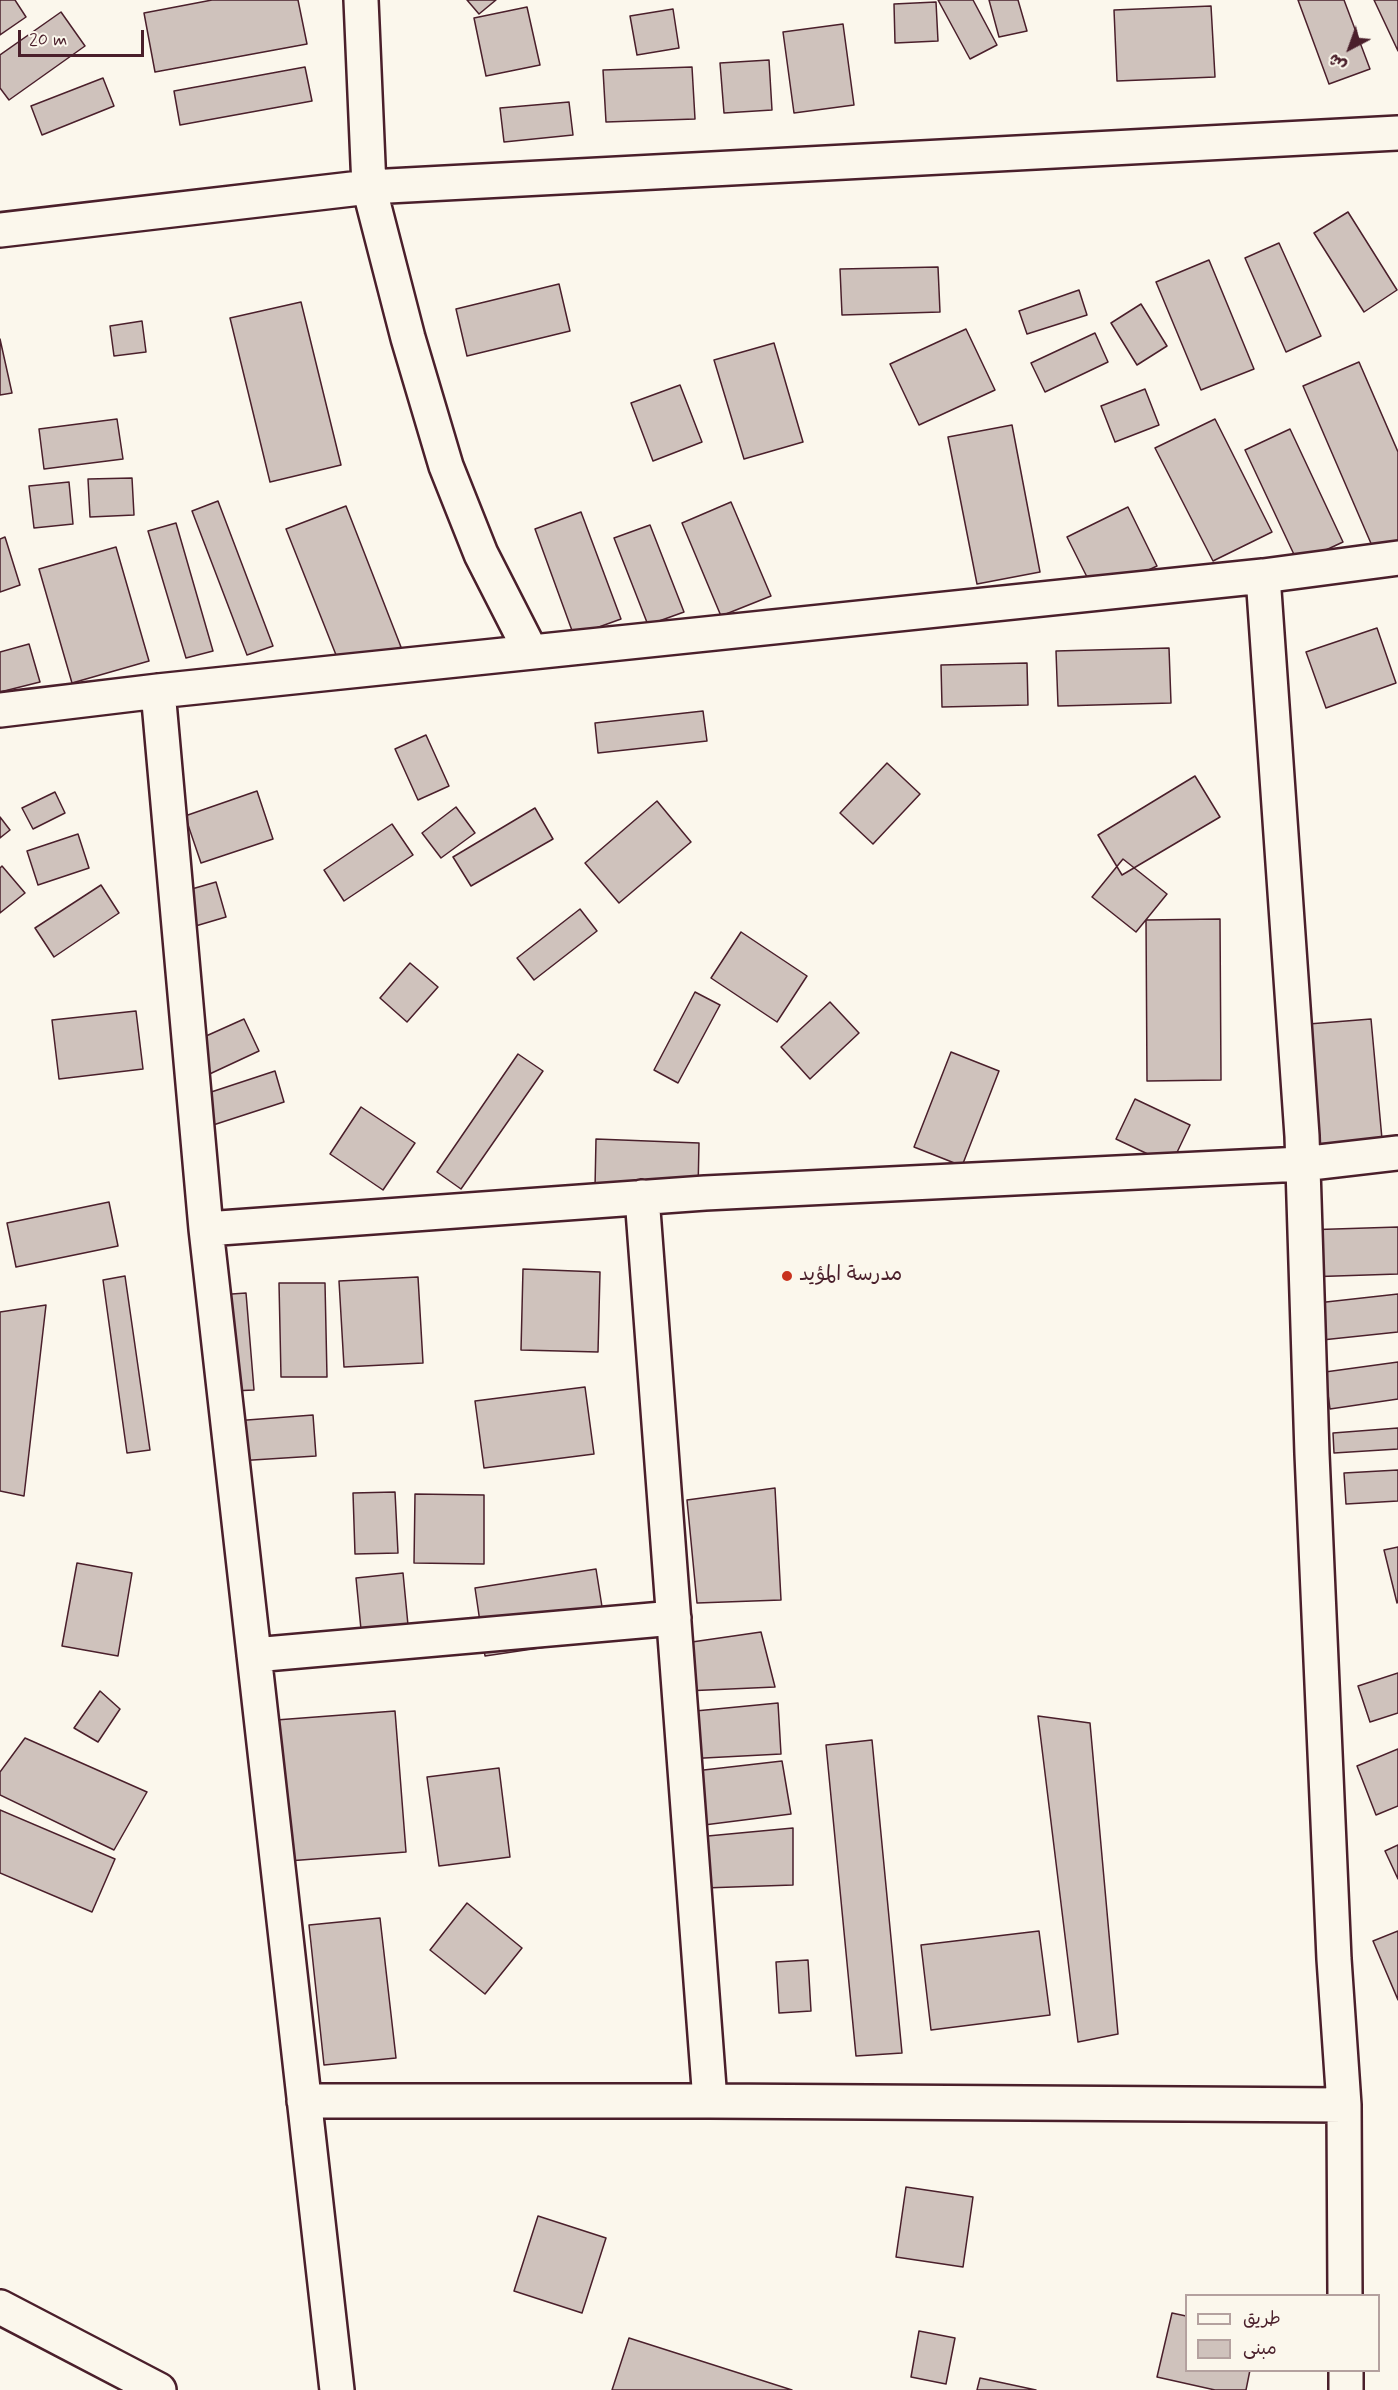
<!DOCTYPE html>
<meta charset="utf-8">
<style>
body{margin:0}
#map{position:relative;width:1398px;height:2390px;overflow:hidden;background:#fbf7ec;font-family:Mynerve,"Playpen Sans Arabic",sans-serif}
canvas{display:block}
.legend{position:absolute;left:1185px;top:2294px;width:195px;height:78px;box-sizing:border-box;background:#fbf7ec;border:2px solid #b4a19f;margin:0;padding:8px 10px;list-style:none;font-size:18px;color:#4a1f2b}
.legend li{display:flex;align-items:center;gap:12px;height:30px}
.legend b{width:30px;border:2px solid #b4a19f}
.north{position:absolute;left:1320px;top:18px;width:60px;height:60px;-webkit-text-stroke:4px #fbf7ec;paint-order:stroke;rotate:221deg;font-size:16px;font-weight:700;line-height:24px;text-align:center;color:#4a1f2b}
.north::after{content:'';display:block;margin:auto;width:21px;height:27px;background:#4a1f2b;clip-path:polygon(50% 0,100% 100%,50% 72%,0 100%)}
.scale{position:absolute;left:18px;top:30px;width:126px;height:27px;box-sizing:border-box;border:3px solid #4a1f2b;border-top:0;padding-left:8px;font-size:18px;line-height:21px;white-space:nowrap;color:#4a1f2b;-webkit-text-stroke:4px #fbf7ec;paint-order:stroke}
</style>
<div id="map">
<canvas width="1398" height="2390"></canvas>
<ul class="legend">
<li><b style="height:8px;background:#fbf7ec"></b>طريق</li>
<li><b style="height:16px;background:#cfc2bc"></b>مبنى</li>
</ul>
<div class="north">ش</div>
<div class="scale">20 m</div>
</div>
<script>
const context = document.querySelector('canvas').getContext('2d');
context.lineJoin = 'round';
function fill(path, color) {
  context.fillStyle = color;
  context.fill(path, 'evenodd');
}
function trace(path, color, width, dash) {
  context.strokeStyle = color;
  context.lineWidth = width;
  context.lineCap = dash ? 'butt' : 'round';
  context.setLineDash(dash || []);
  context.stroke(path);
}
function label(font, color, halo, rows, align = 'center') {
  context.font = font + ' Mynerve,"Playpen Sans Arabic",sans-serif';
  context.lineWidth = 5;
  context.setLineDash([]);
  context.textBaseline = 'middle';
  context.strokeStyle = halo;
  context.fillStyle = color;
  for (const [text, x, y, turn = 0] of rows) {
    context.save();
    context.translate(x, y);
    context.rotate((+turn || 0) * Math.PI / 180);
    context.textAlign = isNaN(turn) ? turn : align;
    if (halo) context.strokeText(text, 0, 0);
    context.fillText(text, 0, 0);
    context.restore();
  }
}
const building = new Path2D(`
 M0,0H15L26,17L0,35Z
 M212,0H298L307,44L155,72L144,13Z
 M467,0H496L479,14Z
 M938,0H973L997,45L970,59Z
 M989,0H1018L1027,31L999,37Z
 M1298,0H1344L1370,69L1329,84Z
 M1374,0H1398V51Z
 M936,2L938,41L895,43L894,4Z
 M1211,6L1215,77L1117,81L1114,10Z
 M527,7L540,65L486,76L474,18Z
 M673,9L679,48L637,55L630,16Z
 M61,12L85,46L9,100L0,88V55Z
 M843,24L854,105L794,113L783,32Z
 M769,60L772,110L724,113L720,63Z
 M305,67L312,101L180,125L174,91Z
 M692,67L695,119L606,122L603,70Z
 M103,78L114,106L42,135L31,106Z
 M569,102L573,135L504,142L500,108Z
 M1348,212L1397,290L1364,312L1314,233Z
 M1279,243L1321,336L1286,352L1245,258Z
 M1209,260L1254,369L1201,390L1156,282Z
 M938,267L940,312L842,315L840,269Z
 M559,284L570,331L467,356L456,309Z
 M1079,290L1087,315L1027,334L1019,311Z
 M301,302L341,465L270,482L230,318Z
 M1141,304L1167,346L1137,365L1111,323Z
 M142,321L146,352L114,356L110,326Z
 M966,329L995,390L919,425L890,364Z
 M1095,333L1108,362L1045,392L1031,363Z
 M0,339L12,393L0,395Z
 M774,343L803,442L744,459L714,360Z
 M1359,362L1398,452V545L1376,555L1303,386Z
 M680,385L702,442L653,461L631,403Z
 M1145,389L1159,425L1115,442L1101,406Z
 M117,419L123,459L44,469L39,429Z
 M1215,419L1272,532L1213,561L1155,448Z
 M1012,425L1040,572L977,584L948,437Z
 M1290,429L1343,542L1298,563L1245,450Z
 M132,478L134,515L90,517L88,479Z
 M69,482L73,524L34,528L29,486Z
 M218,501L273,646L247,655L192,511Z
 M731,502L771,596L721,616L682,523Z
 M346,506L401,647L342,670L286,529Z
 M1128,507L1157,566L1096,595L1067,537Z
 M581,512L621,619L574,636L535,529Z
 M176,523L213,651L186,658L148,531Z
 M650,525L684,612L648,625L614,538Z
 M5,537L20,585L0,592V539Z
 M116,547L149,661L72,683L39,569Z
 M1377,628L1396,683L1326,708L1306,652Z
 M29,644L40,682L0,692V652Z
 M1169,648L1171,703L1058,706L1056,651Z
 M1027,663L1028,705L942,707L941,665Z
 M703,711L707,741L598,753L595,723Z
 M426,735L449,786L418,800L395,749Z
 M887,763L920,794L873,844L840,813Z
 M1195,776L1220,817L1122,875L1098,835Z
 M257,791L273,839L201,863L185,816Z
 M55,792L65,813L33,829L22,808Z
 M657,801L691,842L619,903L585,863Z
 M456,807L475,833L441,858L422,833Z
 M535,808L553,839L471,886L453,857Z
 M0,817L10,830L0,838Z
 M392,824L413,855L344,901L324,870Z
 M78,834L89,868L38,885L27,851Z
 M1123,859L1167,894L1136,932L1092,897Z
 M2,866L25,893L0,913V868Z
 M216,882L226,917L182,930L171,895Z
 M101,885L119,913L54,957L35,928Z
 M580,909L597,931L534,980L517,958Z
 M1220,919L1221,1080L1147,1081L1146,920Z
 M741,932L807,976L777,1022L711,978Z
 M410,963L438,987L407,1022L380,998Z
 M695,992L720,1005L678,1083L654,1070Z
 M830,1002L859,1033L810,1079L781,1047Z
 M136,1011L143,1069L59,1079L52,1020Z
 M244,1019L259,1051L201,1078L186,1045Z
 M1371,1019L1382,1139L1306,1145L1296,1025Z
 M951,1052L999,1071L962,1166L914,1147Z
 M518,1054L543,1071L461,1189L437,1172Z
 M275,1071L284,1102L207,1127L196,1097Z
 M1135,1099L1190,1125L1171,1165L1116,1139Z
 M361,1107L415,1143L383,1190L330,1154Z
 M596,1139L699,1143L698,1191L595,1188Z
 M109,1202L118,1246L16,1267L7,1223Z
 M1398,1227V1274L1305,1277L1303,1230Z
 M523,1269L600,1272L598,1352L521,1350Z
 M125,1276L150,1450L127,1453L103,1280Z
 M418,1277L423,1363L344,1367L339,1281Z
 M279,1283H325L327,1377H281Z
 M246,1293L254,1390L210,1392L203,1296Z
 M1398,1294V1332L1322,1340L1317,1303Z
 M46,1305L24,1496L0,1491V1312Z
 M1398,1362V1399L1330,1409L1325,1372Z
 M585,1387L594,1454L484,1468L475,1401Z
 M313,1415L316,1456L237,1461L234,1421Z
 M1398,1428V1449L1334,1453L1333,1433Z
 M1398,1470V1501L1346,1504L1344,1473Z
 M775,1488L781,1600L697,1603L687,1500Z
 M395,1492L398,1553L355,1554L353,1493Z
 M415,1494L484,1495V1564L414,1563Z
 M1398,1547V1602L1397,1603L1384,1550Z
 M77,1563L132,1573L118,1656L62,1646Z
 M596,1569L607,1638L485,1656L475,1588Z
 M403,1573L410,1646L363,1650L356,1578Z
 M761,1632L775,1687L685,1691L678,1644Z
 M1398,1673V1713L1370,1722L1358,1686Z
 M100,1691L120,1709L98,1742L74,1728Z
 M778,1703L781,1754L685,1759V1712Z
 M395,1711L406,1852L288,1861L276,1720Z
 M1038,1716L1090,1723L1118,2034L1078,2042Z
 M25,1738L147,1792L114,1850L0,1795V1772Z
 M872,1740L902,2053L856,2056L826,1745Z
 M1398,1749V1806L1376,1815L1357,1766Z
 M782,1761L791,1814L704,1825L695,1771Z
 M499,1768L510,1857L439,1866L427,1777Z
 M0,1810L115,1859L92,1912L0,1873Z
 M793,1828V1885L704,1888L697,1837Z
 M1398,1845V1879L1385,1851Z
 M467,1903L522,1948L485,1994L430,1950Z
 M380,1918L396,2058L324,2065L309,1925Z
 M1039,1931L1050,2015L931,2030L921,1945Z
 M1398,1931V2000L1373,1941Z
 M808,1960L811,2011L779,2013L776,1962Z
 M906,2187L973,2197L963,2267L896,2257Z
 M538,2216L606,2238L582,2313L514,2291Z
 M1172,2313L1186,2316V2370H1250L1246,2390H1215L1157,2377Z
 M919,2331L955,2338L946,2384L911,2377Z
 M629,2338L792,2390H612Z
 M980,2378L1036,2390H977Z`);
const street = new Path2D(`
 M361,0L369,187L408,338L446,466L481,554L531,652
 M0,230L369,187L1398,133
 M1263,576L1302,1136L1312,1454L1334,1959L1344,2105L1345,2296
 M158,691L206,1229L337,2390
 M0,710L158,691L1263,576L1398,558
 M642,1197L710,2101
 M206,1229L705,1193L1302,1164L1398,1153
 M254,1655L674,1618
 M304,2101H710L1344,2105
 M0,2307L159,2390
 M1346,2370V2390`);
const markers = [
 [787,1276,6,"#c8321e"]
];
const poiNames = [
 ["مدرسة المؤيد",799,1276]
];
fill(building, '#cfc2bc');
trace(building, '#4a1f2b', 1.5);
trace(street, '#4a1f2b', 38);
trace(street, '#fbf7ec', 33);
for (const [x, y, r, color] of markers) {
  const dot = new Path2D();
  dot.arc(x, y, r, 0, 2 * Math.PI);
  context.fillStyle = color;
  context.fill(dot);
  trace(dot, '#fbf7ec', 2);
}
label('20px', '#4a1f2b', '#fbf7ec', poiNames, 'left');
</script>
